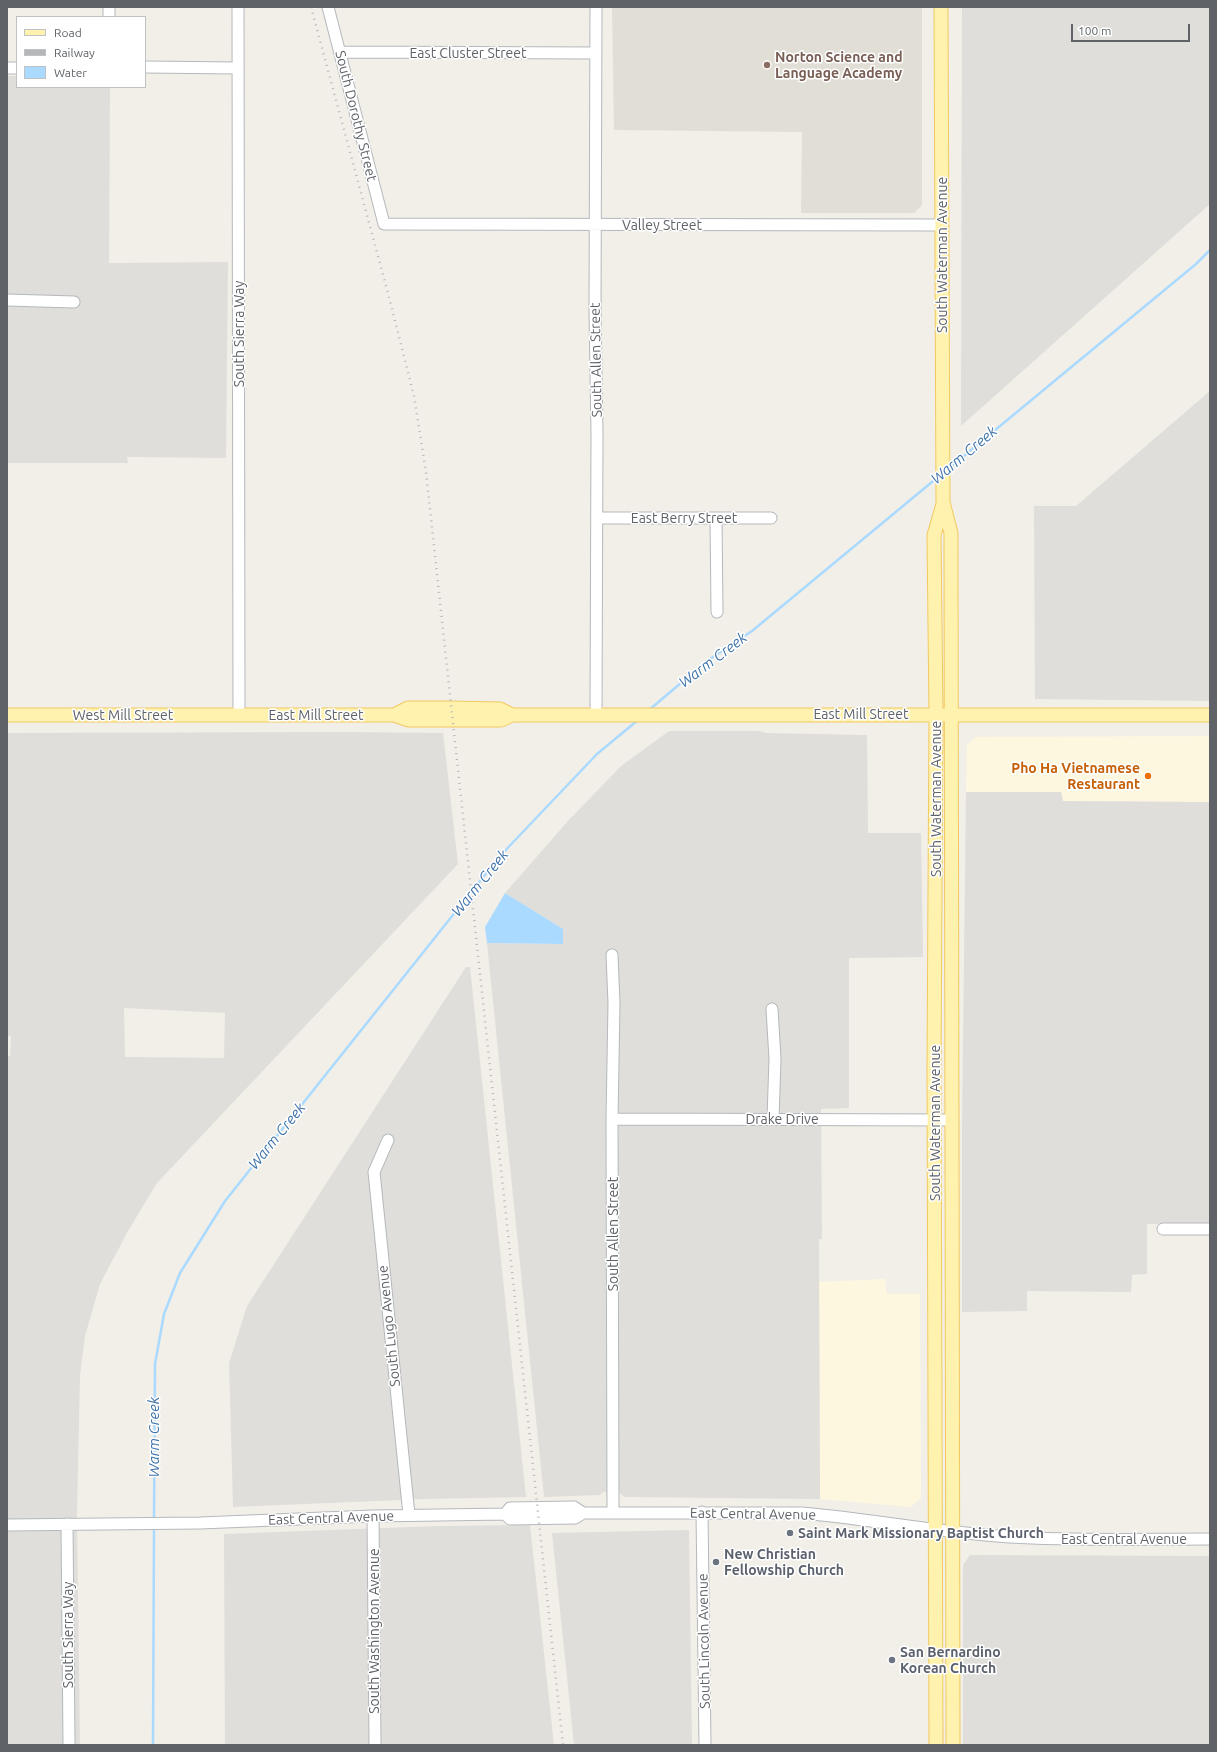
<!DOCTYPE html>
<style>
body{margin:0}
#map{position:relative;width:1217px;height:1752px;overflow:hidden;background:#f1efe8;font-family:Ubuntu,sans-serif}
canvas{display:block}
.frame{position:absolute;inset:0;border:8px solid #5f6368;pointer-events:none}
.legend{position:absolute;left:16px;top:16px;width:130px;height:72px;box-sizing:border-box;background:#fff;border:1px solid #bfc1c3;margin:0;padding:5px 7px;list-style:none;font-size:12px;color:#5f6368}
.legend li{display:flex;align-items:center;gap:8px;height:20px}
.legend b{width:20px;border:1px solid #bfc1c3}
.scale{position:absolute;left:1071px;top:24px;width:119px;height:18px;box-sizing:border-box;border:2px solid #5f6368;border-top:0;padding-left:5px;font-size:12px;line-height:14px;white-space:nowrap;color:#5f6368;-webkit-text-stroke:3px #fff;paint-order:stroke}
</style>
<div id="map">
<canvas width="1217" height="1752"></canvas>
<div class="frame"></div>
<ul class="legend">
<li><b style="height:5px;background:#fff2af"></b>Road</li>
<li><b style="height:5px;background:#b6b7b8"></b>Railway</li>
<li><b style="height:11px;background:#aadaff"></b>Water</li>
</ul>
<div class="scale">100 m</div>
</div>
<script>
const context = document.querySelector('canvas').getContext('2d');
context.lineJoin = 'round';
function fill(path, color) {
  context.fillStyle = color;
  context.fill(path, 'evenodd');
}
function trace(path, color, width, dash) {
  context.strokeStyle = color;
  context.lineWidth = width;
  context.lineCap = dash ? 'butt' : 'round';
  context.setLineDash(dash || []);
  context.stroke(path);
}
function label(font, color, halo, rows, align = 'center') {
  context.font = font + ' Ubuntu,sans-serif';
  context.lineWidth = 3;
  context.setLineDash([]);
  context.textBaseline = 'middle';
  context.strokeStyle = halo;
  context.fillStyle = color;
  for (const [text, x, y, turn = 0] of rows) {
    context.save();
    context.translate(x, y);
    context.rotate((+turn || 0) * Math.PI / 180);
    context.textAlign = isNaN(turn) ? turn : align;
    if (halo) context.strokeText(text, 0, 0);
    context.fillText(text, 0, 0);
    context.restore();
  }
}
const commercial = new Path2D(`
 M1210,736V802L1062,801L1061,792H966L967,745L976,737Z
 M885,1279L887,1294H920L921,1498L911,1507L820,1499L819,1282Z`);
const industrial = new Path2D(`
 M962,7H1210V204L961,426Z
 M7,76H17V87H110L109,263L228,262L226,458L127,457L128,463H7Z
 M1210,391V701L1035,699L1034,506H1076Z
 M669,731H759L766,733L867,735L868,833H921L923,957L849,958V1108L821,1109L822,1239H819L820,1499L624,1497L620,1493L603,1492L600,1495L544,1497L487,943L563,944V929L505,893L568,821L621,766Z
 M342,732L443,733L458,864L157,1183L128,1231L100,1284L85,1336L80,1375L77,1514L80,1745H7V1056H10L11,1036H7V733ZM124,1008L225,1013L224,1058L125,1057Z
 M966,792H1061L1063,801L1210,802V1223L1147,1224V1274L1132,1275L1131,1292L1027,1291V1311L962,1312V1126Z
 M466,967H470L526,1497L424,1499L233,1507L229,1363L247,1306Z
 M530,1525L554,1745H225L224,1534L437,1526Z
 M689,1530L692,1745H574L552,1533Z
 M970,1555L1210,1556V1745H963V1565Z`);
const education = new Path2D(`
 M612,7H922V205L914,213H801L802,132L614,130Z`);
const water = new Path2D(`
 M505,893L563,929V944L487,943L485,927Z`);
const stream = new Path2D(`
 M948,469L1196,264L1210,250
 M649,710L707,661L752,631L938,477
 M154,1520L155,1364L164,1314L180,1273L225,1201L500,856L597,754L638,720
 M153,1745L154,1527`);
const minor = new Path2D(`
 M238,7L239,715
 M328,7L384,224L941,225
 M109,17V7
 M340,52L596,53
 M145,67L238,68
 M7,68H17
 M7,300L74,302
 M597,518H771
 M716,518L717,612
 M596,714L597,434L595,310L596,7
 M612,955L614,1003L612,1119L613,1512
 M772,1009L775,1059L773,1119
 M612,1119L952,1120
 M388,1140L374,1172L409,1515
 M1163,1229H1210
 M702,1512L705,1745
 M505,1514L510,1508L574,1507L583,1513H802C871,1519 940,1533 1010,1537C1076,1541 1143,1539 1210,1539
 M373,1516L375,1745
 M67,1524L69,1745
 M7,1525L200,1523L373,1516L505,1514L510,1519L575,1518L583,1513`);
const major = new Path2D(`
 M941,7L943,502L951,533V545L953,1745
 M7,715H394L408,720H501L512,715
 M394,715L408,708H451L500,709L512,715H1210
 M936,1745L934,1070L936,714L934,535L943,504`);
const rail = new Path2D(`
 M311,7L389,297L414,396L426,472L563,1745`);
const markers = [
 [767,65,4,"#8d6e63"],
 [1148,776,4,"#e8710a"],
 [790,1533,4,"#6b7280"],
 [716,1562,4,"#6b7280"],
 [892,1660,4,"#6b7280"]
];
const streetNames = [
 ["East Cluster Street",468,53],
 ["South Dorothy Street",356,116,76],
 ["Valley Street",662,225],
 ["South Waterman Avenue",942,255,-90],
 ["South Sierra Way",239,334,-90],
 ["South Allen Street",596,360,-91],
 ["East Berry Street",684,518],
 ["East Mill Street",861,714],
 ["West Mill Street",123,715],
 ["East Mill Street",316,715],
 ["South Waterman Avenue",936,799,-90],
 ["Drake Drive",782,1119],
 ["South Waterman Avenue",935,1123,-90],
 ["South Allen Street",613,1234,-90],
 ["South Lugo Avenue",389,1326,-96],
 ["East Central Avenue",753,1514,1],
 ["East Central Avenue",331,1518,-2],
 ["East Central Avenue",1124,1539],
 ["South Washington Avenue",374,1631,-90],
 ["South Sierra Way",68,1635,-90],
 ["South Lincoln Avenue",704,1641,-91]
];
const educationNames = [
 ["Norton Science and",775,57],
 ["Language Academy",775,73]
];
const foodNames = [
 ["Pho Ha Vietnamese",1140,768],
 ["Restaurant",1140,784]
];
const worshipNames = [
 ["Saint Mark Missionary Baptist Church",798,1533],
 ["New Christian",724,1554],
 ["Fellowship Church",724,1570],
 ["San Bernardino",900,1652],
 ["Korean Church",900,1668]
];
const waterNames = [
 ["Warm Creek",964,455,-40],
 ["Warm Creek",713,660,-37],
 ["Warm Creek",480,883,-51],
 ["Warm Creek",277,1136,-51],
 ["Warm Creek",154,1437,-90]
];
fill(commercial, '#fef7e0');
fill(industrial, '#e0deda');
fill(education, '#e1ded6');
fill(water, '#aadaff');
trace(stream, '#aadaff', 2.5);
trace(minor, '#b5b8bc', 13);
trace(major, '#f2c960', 15);
trace(minor, '#fff', 11);
trace(major, '#fff2af', 13);
trace(rail, '#b6b7b8', 2.5, [1, 5]);
for (const [x, y, r, color] of markers) {
  const dot = new Path2D();
  dot.arc(x, y, r, 0, 2 * Math.PI);
  context.fillStyle = color;
  context.fill(dot);
  trace(dot, '#fff', 1.5);
}
label('14px', '#5f6368', '#fff', streetNames);
label('bold 14px', '#785e54', '#fff', educationNames, 'left');
label('bold 14px', '#c56008', '#fff', foodNames, 'right');
label('bold 14px', '#5b616d', '#fff', worshipNames, 'left');
label('italic 15px', '#4174aa', '#fff', waterNames);
</script>
